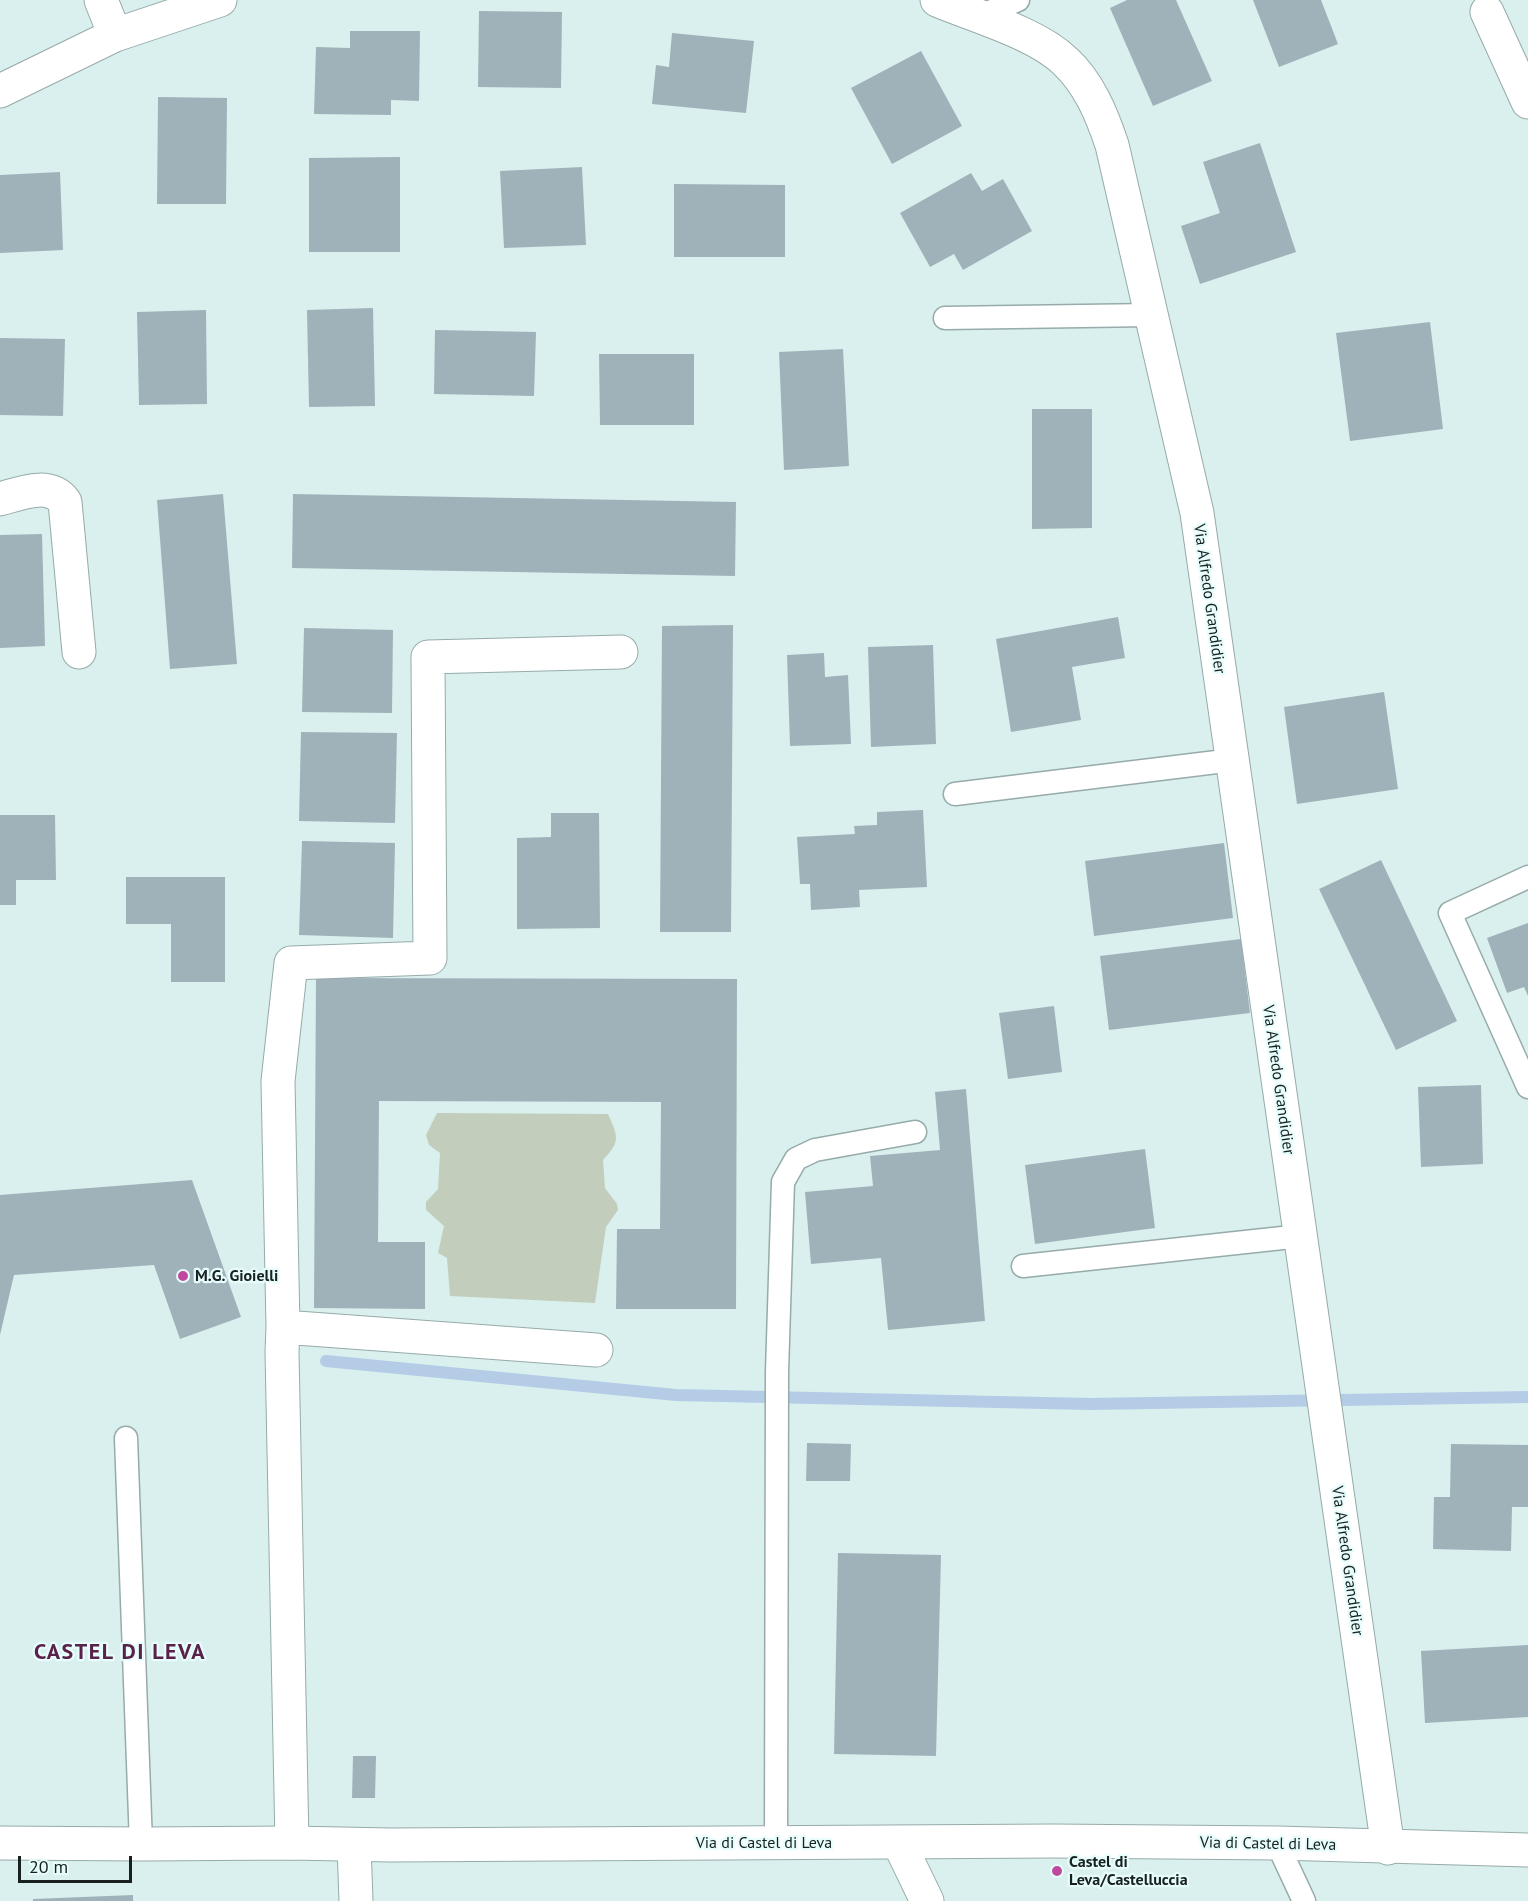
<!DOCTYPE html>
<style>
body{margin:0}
#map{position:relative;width:1528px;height:1901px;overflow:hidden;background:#d9f0ee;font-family:"PT Sans",sans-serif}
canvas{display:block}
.scale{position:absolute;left:18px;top:1856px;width:114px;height:27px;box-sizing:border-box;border:3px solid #182020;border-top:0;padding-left:8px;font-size:18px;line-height:21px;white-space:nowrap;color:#182020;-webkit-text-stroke:4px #e6fdfc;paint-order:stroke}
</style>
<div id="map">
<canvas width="1528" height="1901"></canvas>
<div class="scale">20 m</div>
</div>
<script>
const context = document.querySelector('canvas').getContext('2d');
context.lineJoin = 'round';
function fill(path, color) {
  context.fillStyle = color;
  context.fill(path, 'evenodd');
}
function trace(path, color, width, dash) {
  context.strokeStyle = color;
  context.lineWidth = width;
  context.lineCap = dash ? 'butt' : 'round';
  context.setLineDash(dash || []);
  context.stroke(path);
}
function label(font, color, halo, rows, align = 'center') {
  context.font = font + ' "PT Sans",sans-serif';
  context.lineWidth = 4.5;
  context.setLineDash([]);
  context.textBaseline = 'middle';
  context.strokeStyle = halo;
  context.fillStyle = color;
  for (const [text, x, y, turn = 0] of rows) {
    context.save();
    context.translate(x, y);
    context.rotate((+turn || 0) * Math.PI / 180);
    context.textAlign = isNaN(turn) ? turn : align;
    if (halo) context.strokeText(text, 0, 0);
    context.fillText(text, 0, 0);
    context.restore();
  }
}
const green = new Path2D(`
 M437,1113L608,1114C618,1137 621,1141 603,1160L605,1188L617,1204L618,1210L606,1227L595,1303L450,1296L447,1258L438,1253L444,1226L426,1210V1202L438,1189L440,1153L429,1145L426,1135Z`);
const stream = new Path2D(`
 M326,1361L676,1395L1090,1404L1528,1397`);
const building = new Path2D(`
 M1127,0H1176L1212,81L1153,106L1110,8Z
 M1253,0H1321L1338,44L1279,67Z
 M479,11L562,12L561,88L478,87Z
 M350,31H420L419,101L391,100V115L314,114L316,47L350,48Z
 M672,33L754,41L746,113L652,104L656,65L669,67Z
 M921,51L962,126L892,164L851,88Z
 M158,97L227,98L226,204H157Z
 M1260,143L1296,252L1200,284L1181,226L1220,213L1203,162Z
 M400,157V252H309V158Z
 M582,167L586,245L504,248L500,171Z
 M60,172L63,250L0,253V175Z
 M971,173L982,191L1003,179L1032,231L963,270L954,254L930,267L900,213Z
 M674,184L785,185V257H674Z
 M373,308L375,406L309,407L307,310Z
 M206,310L207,404L139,405L137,312Z
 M1430,322L1443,429L1350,441L1336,333Z
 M435,330L536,332L534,396L434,394Z
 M0,338L65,339L63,416L0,415Z
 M843,349L849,466L784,470L779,352Z
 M599,354H694V425H600Z
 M1032,409H1092V528L1032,529Z
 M223,494L237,664L170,669L157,500Z
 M293,494L736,502L735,576L292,568Z
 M42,534L45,646L0,648V535Z
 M1118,617L1125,658L1072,667L1081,720L1011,732L996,639Z
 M733,625L731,932H660L662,626Z
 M304,628L393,630L392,713L302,712Z
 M933,645L936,744L871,747L868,647Z
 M824,653L825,677L848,675L851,744L790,746L787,655Z
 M1384,692L1398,789L1297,804L1284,707Z
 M301,732L397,733L395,823L299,821Z
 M923,810L927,887L859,890L860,907L811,910L810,884H800L797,837L855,834L854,826L877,825V812Z
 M551,813H599L600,928L517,929V838L551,837Z
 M0,815H55L56,880H16V905H0Z
 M302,841L395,843L393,938L299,935Z
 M1224,843L1233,918L1094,936L1085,861Z
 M1381,860L1457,1021L1396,1050L1319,889Z
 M126,877H225V982H171V924H126Z
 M1528,923V996L1524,987L1507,993L1487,938Z
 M1241,939L1250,1013L1109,1030L1100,956Z
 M316,978L737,979L736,1309H616L617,1229H660L661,1102L379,1101L378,1242H425V1309L314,1308Z
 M1054,1006L1062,1072L1008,1079L999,1013Z
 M1481,1085L1483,1164L1421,1167L1418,1087Z
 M966,1089L985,1321L888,1330L881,1258L811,1264L805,1192L873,1186L870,1156L940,1150L935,1092Z
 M1145,1149L1155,1228L1035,1244L1025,1165Z
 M192,1180L241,1317L180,1339L154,1265L14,1275L0,1335V1195Z
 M807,1443L851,1444L850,1481H806Z
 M1451,1444L1528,1445V1507H1512L1511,1551L1433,1549L1434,1497H1450Z
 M838,1553L941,1555L936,1756L834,1754Z
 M1528,1645V1717L1425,1723L1421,1651Z
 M353,1756H376L375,1798H352Z
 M133,1895V1901H33V1899Z`);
const service = new Path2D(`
 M978,17L1018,0
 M945,318L1151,315
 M955,794L1233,760
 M1528,877L1450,913L1528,1087
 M1023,1266L1301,1236
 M126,1438L141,1844
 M776,1843L777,1372L783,1182L796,1159L815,1150L915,1132
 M1277,1843L1304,1901`);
const minor = new Path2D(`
 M101,0L115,35
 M937,0C975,16 1036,33 1065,61C1089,83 1102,115 1112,145L1197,513L1388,1848
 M1487,12L1528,102
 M0,91L115,35L220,0
 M0,499C21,493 50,481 65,502L79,652
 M283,1327L282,1352L292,1843
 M596,1350L283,1327L278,1081L291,963L430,958L428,657L621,652
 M899,1843L927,1901
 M354,1845L356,1901`);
const tertiary = new Path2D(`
 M0,1843L141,1844L292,1843L391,1845L1054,1841L1277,1843L1528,1850`);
const markers = [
 [183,1276,6,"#c049a0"],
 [1057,1871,6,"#c049a0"]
];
const streetNames = [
 ["Via Alfredo Grandidier",1209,599,82],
 ["Via Alfredo Grandidier",1278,1080,82],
 ["Via Alfredo Grandidier",1347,1561,82],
 ["Via di Castel di Leva",764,1843],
 ["Via di Castel di Leva",1268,1844,1]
];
const poiNames = [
 ["M.G. Gioielli",195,1276],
 ["Castel di",1069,1862],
 ["Leva/Castelluccia",1069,1880]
];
const districtNames = [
 ["CASTEL DI LEVA",120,1653]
];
fill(green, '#c2cebb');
trace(stream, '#b4cce6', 12);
fill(building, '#9fb2ba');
trace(service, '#96abaa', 25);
trace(minor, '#96abaa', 35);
trace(tertiary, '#96abaa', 35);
trace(service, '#fff', 22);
trace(minor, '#fff', 33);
trace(tertiary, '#fff', 33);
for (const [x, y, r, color] of markers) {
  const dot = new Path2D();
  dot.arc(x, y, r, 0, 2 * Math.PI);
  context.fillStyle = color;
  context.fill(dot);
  trace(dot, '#e6fdfc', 2);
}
label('16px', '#182020', '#e6fdfc', streetNames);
label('bold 16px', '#182020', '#e6fdfc', poiNames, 'left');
context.letterSpacing = '1.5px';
label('bold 22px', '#5a214a', '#e6fdfc', districtNames);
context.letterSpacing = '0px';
</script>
